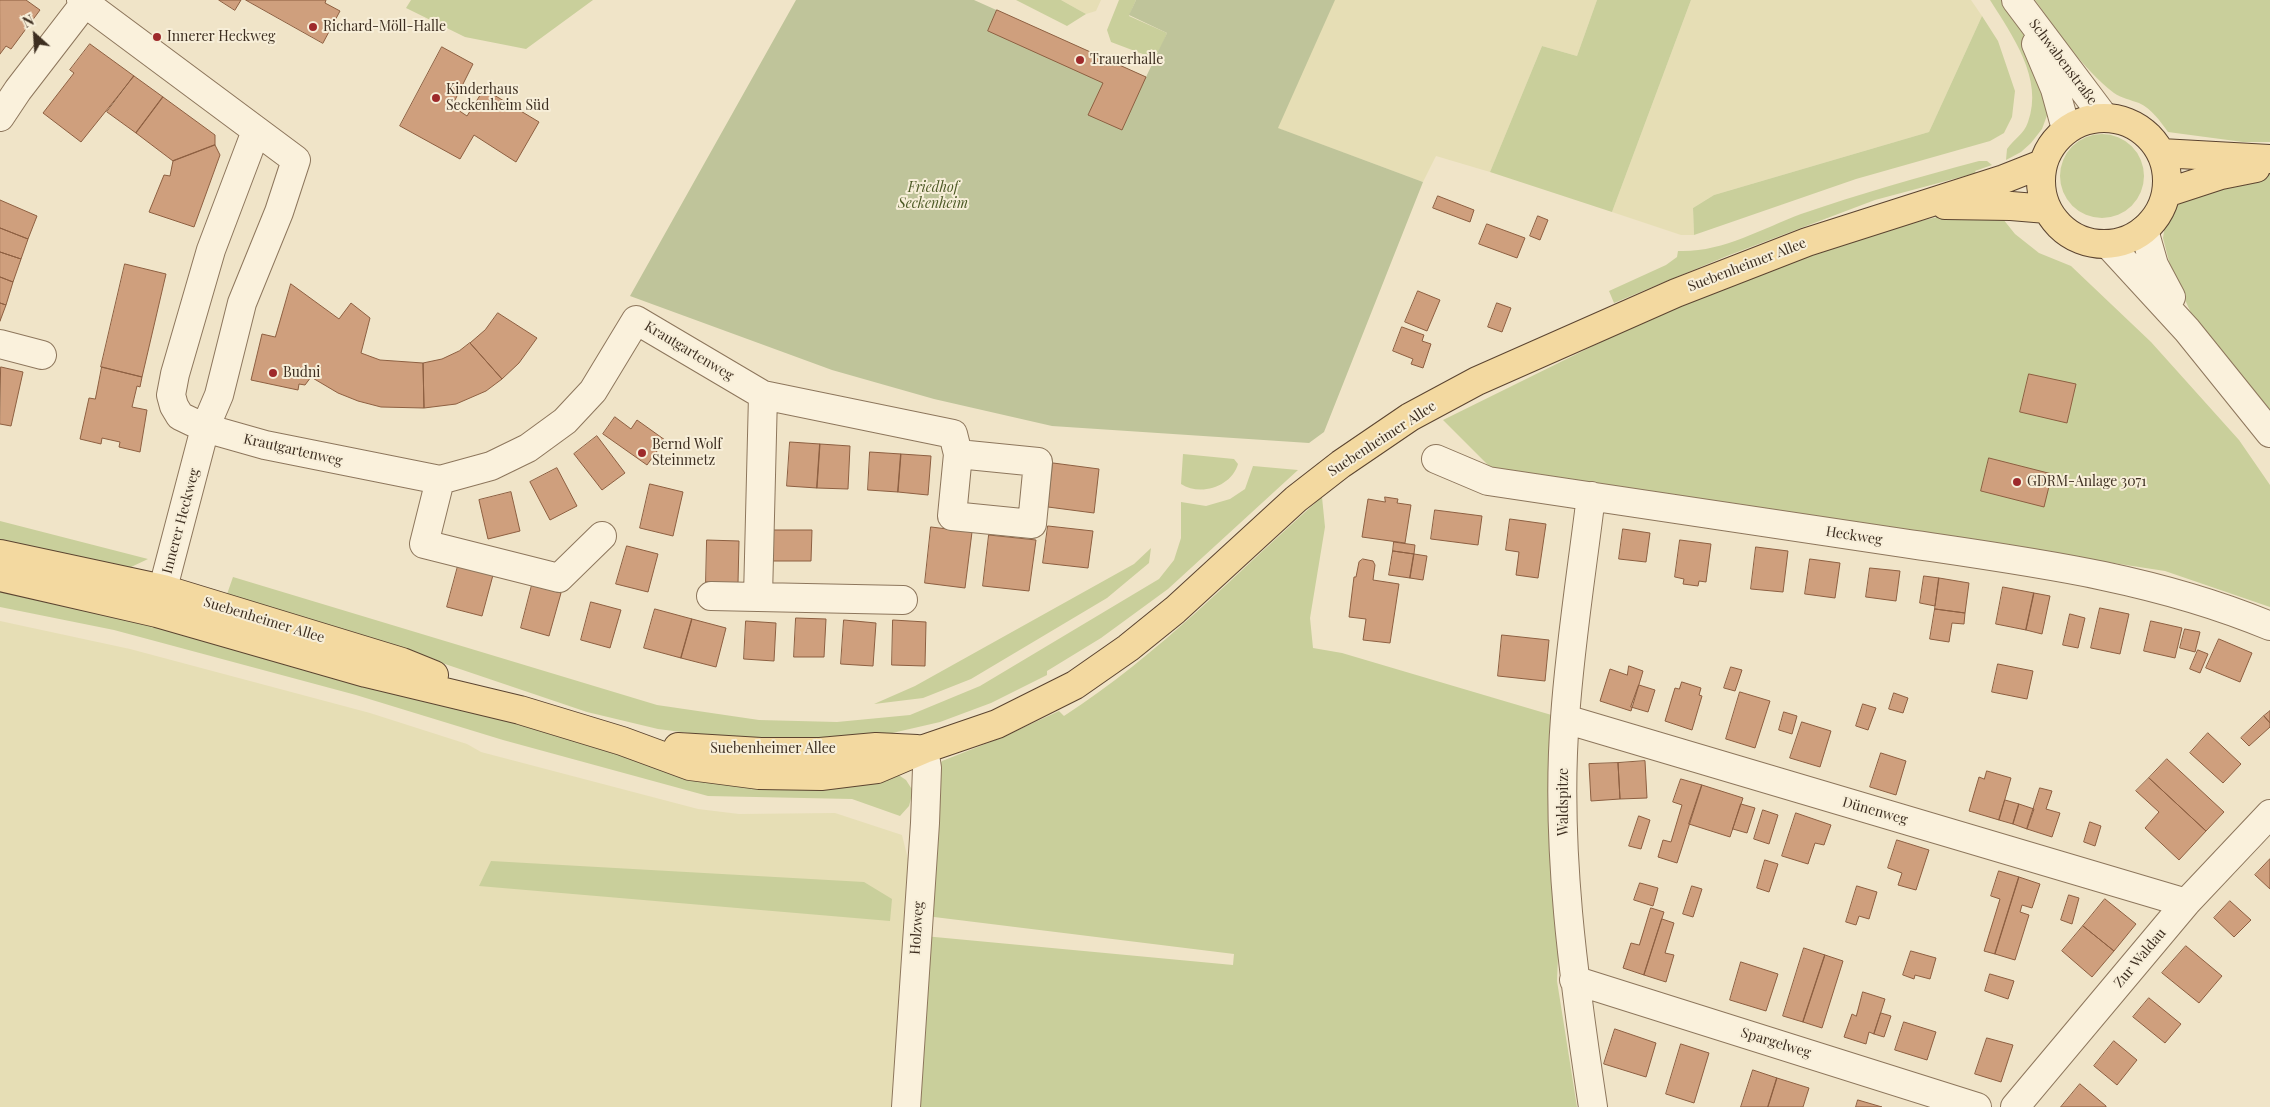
<!DOCTYPE html>
<meta charset="utf-8">
<style>
body{margin:0}
#map{position:relative;width:2270px;height:1107px;overflow:hidden;background:#f0e4c8;font-family:"Playfair Display",serif}
canvas{display:block}
.north{position:absolute;left:10px;top:10px;width:50px;height:50px;-webkit-text-stroke:4px #f7eed8;paint-order:stroke;rotate:334deg;font-size:14px;font-weight:700;line-height:20px;text-align:center;color:#3d2e20}
.north::after{content:'';display:block;margin:auto;width:18px;height:22px;background:#3d2e20;clip-path:polygon(50% 0,100% 100%,50% 72%,0 100%)}
</style>
<div id="map">
<canvas width="2270" height="1107"></canvas>
<div class="north">N</div>
</div>
<script>
const context = document.querySelector('canvas').getContext('2d');
context.lineJoin = 'round';
function fill(path, color) {
  context.fillStyle = color;
  context.fill(path, 'evenodd');
}
function trace(path, color, width, dash) {
  context.strokeStyle = color;
  context.lineWidth = width;
  context.lineCap = dash ? 'butt' : 'round';
  context.setLineDash(dash || []);
  context.stroke(path);
}
function label(font, color, halo, rows, align = 'center') {
  context.font = font + ' "Playfair Display",serif';
  context.lineWidth = 4;
  context.setLineDash([]);
  context.textBaseline = 'middle';
  context.strokeStyle = halo;
  context.fillStyle = color;
  for (const [text, x, y, turn = 0] of rows) {
    context.save();
    context.translate(x, y);
    context.rotate((+turn || 0) * Math.PI / 180);
    context.textAlign = isNaN(turn) ? turn : align;
    if (halo) context.strokeText(text, 0, 0);
    context.fillText(text, 0, 0);
    context.restore();
  }
}
const farmland = new Path2D(`
 M1061,0H1101L1096,11L1086,14Z
 M1334,0H1597L1577,56L1542,46L1490,172L1436,156L1423,182L1277,128Z
 M1691,0H1971L1982,16L1929,132L1714,195L1693,208L1694,235H1681L1612,212Z
 M0,621L130,649L370,713L467,744L481,752L698,809L739,814L835,813L902,835L908,859L893,1107H0Z`);
const green = new Path2D(`
 M411,0H593L526,49L465,37L406,8Z
 M1016,0H1061L1086,14L1067,26Z
 M1119,0H1136L1129,16L1167,33L1159,53L1151,49L1148,56L1111,42L1107,30Z
 M1597,0H1691L1612,212L1490,172L1542,46L1577,56Z
 M1990,0H2003L2029,42L2049,110L2042,129L2031,143L2021,152L2006,160L2007,149C2014,139 2024,134 2028,122C2044,79 2012,35 1990,0Z
 M2035,0H2270V142H2243L2168,132C2160,121 2152,109 2139,103C2131,100 2121,98 2114,93C2082,68 2059,33 2035,0Z
 M1982,16L1998,41L2015,91L2012,117L2004,133L1990,141L1856,179L1694,235L1693,208L1714,195L1929,132Z
 M2060 176a42 42 0 1 1 84 0a42 42 0 1 1-84 0Z
 M1979,161H1987L1992,165L1975,171L1976,173L1875,200L1727,256L1614,303L1609,291L1666,265L1677,257L1678,251C1721,253 1761,229 1801,214C1859,194 1919,177 1979,161Z
 M2270,174V411L2191,313L2171,269L2163,238L2165,225L2176,204L2213,185Z
 M1999,214L2015,234L2039,253L2071,266L2151,342L2239,440L2270,485V607L2165,571L1490,467L1443,420L1680,303L1779,262L1882,230L1946,215Z
 M1183,454L1234,459L1238,464C1232,486 1201,497 1181,484Z
 M1253,466L1298,470L1168,589L1101,638L1047,671V675L991,703L940,722L888,734L828,737H720L658,729L587,712L445,664L362,642L226,597L233,577L657,705L759,720L837,722L910,715L980,686L1159,579L1174,560L1181,538V502L1206,506L1230,499L1245,489Z
 M1322,497L1325,527L1310,618L1313,648L1342,653L1565,719L1563,831L1557,981L1577,1107H910L924,936L1233,965L1234,954L926,916L936,770L942,761L1003,737L1059,711L1064,716C1159,655 1238,571 1322,497Z
 M0,521L148,559L129,568L0,546Z
 M1151,548L1149,563L1107,598L971,679L923,698L874,704L915,686L1134,564Z
 M0,584L420,692L602,748L891,770L906,780L913,791L909,806L900,816L852,799L708,796L503,740L356,695L114,630L0,607Z
 M491,861L864,882L892,899L890,921L479,886Z`);
const cemetery = new Path2D(`
 M796,0H974L1146,77L1167,33L1129,15L1136,0H1335L1278,128L1423,182L1324,432L1309,443L1052,426L934,399L832,370L630,296Z`);
const building = new Path2D(`
 M0,0H26L40,10L11,49L6,46L0,54Z
 M219,0H241L235,10Z
 M246,0H326L325,3L340,11L323,43Z
 M997,10L1146,77L1122,130L1088,115L1103,83L988,31Z
 M90,44L134,76L81,142L43,113L74,73L70,70Z
 M442,47L473,64L452,106L467,116L484,89L539,122L516,162L474,135L460,159L400,126Z
 M134,76L163,97L136,133L107,112Z
 M163,97L215,135V145L173,161L136,133Z
 M215,145L220,155L194,227L149,212L164,175L170,176L173,161Z
 M1438,196L1474,210L1470,222L1433,208Z
 M0,200L37,216L28,239L0,228Z
 M1538,216L1548,220L1540,240L1530,236Z
 M1487,224L1525,238L1517,258L1479,244Z
 M0,228L28,239L21,259L0,252Z
 M0,252L21,259L13,282L0,277Z
 M125,264L166,274L142,377L101,367Z
 M0,277L13,282L6,305L0,303Z
 M291,284L339,319L351,303L370,318L361,353L380,360L423,363L424,408L381,407L358,401L338,393L311,377L305,385L299,384L298,390L251,380L262,334L275,337Z
 M1418,291L1440,300L1427,331L1405,322Z
 M0,303L6,305L0,321Z
 M1497,303L1511,308L1502,332L1488,327Z
 M498,313L537,338L519,363L502,379L470,343L485,330Z
 M1402,327L1424,335L1422,341L1431,344L1423,368L1411,364L1413,359L1393,351Z
 M470,343L502,379L486,391L456,404L424,408L423,363L442,359L459,351Z
 M1,367L23,372L11,426L0,424Z
 M102,367L142,377L140,387L137,386L132,407L147,410L140,452L119,447L120,442L102,438L101,444L80,439L89,398L95,399Z
 M2029,374L2076,384L2067,423L2020,412Z
 M615,417L631,429L637,420L665,440L647,465L603,434Z
 M597,436L625,473L602,490L574,454Z
 M790,442L820,444L817,488L787,486Z
 M820,444L850,446L848,489L817,488Z
 M870,452L901,454L898,492L868,490Z
 M901,454L931,456L928,495L898,492Z
 M1989,458L2052,474L2044,507L1981,491Z
 M1053,463L1099,469L1094,513L1048,507Z
 M557,468L577,506L550,520L530,482Z
 M650,484L683,492L673,536L640,528Z
 M511,492L520,531L488,539L479,500Z
 M1385,497L1398,499L1397,503L1411,505L1405,543L1362,537L1368,499L1385,502Z
 M1435,510L1482,516L1478,545L1431,539Z
 M1510,519L1546,524L1538,578L1516,575L1519,552L1506,550Z
 M1048,526L1093,531L1088,568L1043,563Z
 M931,527L972,532L965,588L925,583Z
 M1623,529L1650,533L1646,562L1619,559Z
 M773,530H812L811,561H773Z
 M989,535L1036,540L1029,591L983,586Z
 M707,540L739,541L738,583L706,582Z
 M1680,540L1711,544L1706,582L1699,581L1698,586L1683,584L1684,579L1675,577Z
 M1394,542L1415,545L1414,554L1393,551Z
 M627,546L658,554L648,592L616,584Z
 M1756,547L1788,551L1783,592L1751,589Z
 M1393,551L1414,554L1410,578L1389,575Z
 M1414,554L1427,556L1423,580L1410,578Z
 M1363,559L1373,561L1375,565L1373,580L1399,584L1390,643L1363,640L1366,619L1349,617L1354,577H1356L1359,562Z
 M1810,559L1840,563L1835,598L1805,594Z
 M458,566L493,575L482,616L447,607Z
 M1870,568L1900,571L1896,601L1866,597Z
 M1924,576L1939,578L1935,606L1920,603Z
 M1939,578L1969,583L1965,613L1935,609Z
 M532,585L561,593L549,636L521,628Z
 M2003,587L2034,593L2026,630L1996,624Z
 M2034,593L2050,596L2042,634L2026,630Z
 M591,602L621,610L610,648L581,640Z
 M2100,608L2129,614L2120,654L2091,648Z
 M655,609L692,619L681,658L644,648Z
 M1935,609L1965,613L1964,624L1952,623L1949,642L1930,639Z
 M2070,614L2085,618L2078,648L2063,645Z
 M796,618L826,619L824,657H794Z
 M692,619L726,628L716,667L681,658Z
 M844,620L876,623L873,666L841,664Z
 M893,620L926,622L925,666L892,665Z
 M746,621L776,623L774,661L744,659Z
 M2151,621L2182,628L2175,658L2144,651Z
 M2185,629L2200,632L2195,652L2180,648Z
 M1502,635L1549,640L1545,681L1498,676Z
 M2219,639L2252,653L2240,682L2206,668Z
 M2198,650L2208,654L2200,673L2190,669Z
 M1998,664L2033,671L2027,699L1992,692Z
 M1629,666L1643,671L1631,711L1600,701L1610,669L1627,675Z
 M1731,667L1742,670L1735,691L1724,688Z
 M1682,682L1701,688L1699,695L1702,696L1692,730L1665,721L1675,688L1679,689Z
 M1639,685L1655,690L1648,712L1631,707Z
 M1740,692L1770,701L1755,748L1726,739Z
 M1894,693L1908,698L1903,713L1889,709Z
 M1863,704L1876,708L1868,730L1856,726Z
 M2270,711V723L2264,716Z
 M1784,712L1797,716L1792,734L1779,730Z
 M2264,716L2270,723V727L2249,746L2241,738Z
 M1802,722L1831,731L1820,767L1790,758Z
 M2208,733L2241,764L2223,783L2190,753Z
 M1881,753L1906,761L1896,795L1870,787Z
 M2167,759L2224,812L2206,831L2149,778Z
 M1645,761L1647,798L1620,799L1618,763Z
 M1618,763L1620,799L1591,801L1589,764Z
 M1987,771L2011,778L1999,820L1969,811L1979,777L1984,779Z
 M2149,778L2206,831L2179,860L2145,828L2159,812L2136,791Z
 M1681,779L1702,785L1677,863L1658,857L1663,840L1671,842L1682,805L1673,802Z
 M1702,785L1743,798L1730,837L1689,824Z
 M2040,788L2052,791L2046,809L2060,813L2052,837L2027,829Z
 M2005,800L2019,804L2013,824L1999,820Z
 M1741,804L1755,808L1747,833L1733,829Z
 M2019,804L2034,809L2027,829L2013,824Z
 M1763,810L1778,815L1769,844L1754,839Z
 M1796,813L1831,825L1824,845L1815,843L1808,864L1782,856Z
 M1639,816L1650,820L1641,849L1629,846Z
 M2090,822L2101,826L2095,846L2084,842Z
 M1897,840L1929,850L1916,890L1898,885L1902,873L1888,868Z
 M2270,859V889L2255,875Z
 M1765,860L1778,864L1769,892L1757,888Z
 M1999,871L2019,877L1995,954L1984,951L2000,899L1991,896Z
 M2019,877L2040,884L2032,908L2022,905L2020,912L2029,915L2015,960L1995,954Z
 M1640,883L1658,888L1653,906L1634,900Z
 M1692,886L1702,889L1693,917L1683,914Z
 M1857,886L1877,892L1869,919L1859,916L1856,925L1846,922Z
 M2069,895L2079,898L2072,924L2061,920Z
 M2105,899L2136,924L2114,951L2083,926Z
 M2230,901L2251,920L2234,937L2214,918Z
 M1651,908L1664,912L1644,975L1623,968L1631,943L1639,945Z
 M1662,919L1674,923L1665,953L1674,955L1666,982L1644,975Z
 M2083,926L2114,951L2092,977L2062,951Z
 M2186,946L2222,976L2199,1003L2162,973Z
 M1804,948L1825,955L1803,1022L1783,1016Z
 M1911,951L1936,958L1930,979L1915,975L1914,979L1903,975Z
 M1825,955L1843,961L1822,1028L1803,1022Z
 M1741,962L1778,974L1766,1011L1730,1000Z
 M1990,974L2014,981L2008,999L1985,991Z
 M1863,992L1885,999L1874,1034L1869,1032L1866,1044L1844,1037L1852,1014L1856,1016Z
 M2149,998L2181,1024L2165,1043L2133,1017Z
 M1881,1013L1891,1016L1884,1037L1874,1034Z
 M1904,1022L1936,1032L1927,1060L1895,1050Z
 M1615,1029L1656,1043L1646,1077L1604,1064Z
 M1987,1038L2013,1045L2001,1082L1975,1074Z
 M2114,1041L2137,1060L2117,1085L2094,1066Z
 M1681,1044L1709,1053L1694,1103L1666,1094Z
 M1753,1070L1777,1078L1768,1107H1741Z
 M1777,1078L1809,1088L1803,1107H1768Z
 M2080,1084L2106,1106V1107H2061Z
 M1858,1100L1882,1107H1856Z`);
const minor = new Path2D(`
 M81,0L296,160L279,212L242,303L219,395L205,428L157,611
 M2016,0L2104,117
 M2036,44L2055,89L2066,129
 M0,117L18,90L85,3
 M256,131L211,250L175,374L171,395L174,406L180,416L205,428L265,445L440,480L491,466L528,448L565,421L593,391L636,320L763,395L953,434L958,454
 M2144,230L2154,265L2171,297
 M2108,244L2187,330L2270,433
 M0,344L42,355
 M958,454L1038,462L1032,524L952,516Z
 M1436,459L1488,481C1624,501 1760,522 1896,542C2024,561 2150,576 2270,626
 M440,480L424,544L559,578L602,536
 M1591,496C1582,570 1570,644 1565,718C1555,846 1574,981 1593,1107
 M711,596L758,597L763,395
 M758,597L903,600
 M1565,719L2186,903
 M1574,980L1977,1107
 M906,1107L925,823L927,768L924,749
 M2015,1107L2186,903L2270,814`);
const major = new Path2D(`
 M2041 181a63 63 0 1 1 126 0a63 63 0 1 1-126 0Z
 M2161,153L2270,159
 M2166,193L2221,175L2256,168
 M1945,205L2011,206L2047,209
 M0,554L163,589L402,662L434,675
 M0,577L157,613L366,673L520,710L622,741L690,766L759,775L821,776L877,769L924,749L997,724L1075,685L1128,648L1175,610L1296,499L1341,464L1410,417L1477,381L1676,293L1807,242L2004,179L2042,164
 M678,747L761,752H820L876,747L917,749`);
const markers = [
 [313,27,5,"#9e2a2b"],
 [157,37,5,"#9e2a2b"],
 [1080,60,5,"#9e2a2b"],
 [436,98,5,"#9e2a2b"],
 [273,373,5,"#9e2a2b"],
 [642,453,5,"#9e2a2b"],
 [2017,482,5,"#9e2a2b"]
];
const poiNames = [
 ["Richard-Möll-Halle",323,27],
 ["Innerer Heckweg",167,37],
 ["Trauerhalle",1090,60],
 ["Kinderhaus",446,90],
 ["Seckenheim Süd",446,106],
 ["Budni",283,373],
 ["Bernd Wolf",652,445],
 ["Steinmetz",652,461],
 ["GDRM-Anlage 3071",2027,482]
];
const streetNames = [
 ["Schwabenstraße",2063,62,53],
 ["Suebenheimer Allee",1747,265,-21],
 ["Krautgartenweg",689,351,31],
 ["Suebenheimer Allee",1382,439,-33],
 ["Krautgartenweg",293,450,13],
 ["Innerer Heckweg",181,521,-75],
 ["Heckweg",1854,536,9],
 ["Suebenheimer Allee",264,620,17],
 ["Suebenheimer Allee",773,749],
 ["Waldspitze",1564,802,-90],
 ["Dünenweg",1875,811,16],
 ["Holzweg",917,928,-86],
 ["Zur Waldau",2140,958,-50],
 ["Spargelweg",1776,1043,17]
];
const parkNames = [
 ["Friedhof",933,188],
 ["Seckenheim",933,204]
];
fill(farmland, '#e6deb5');
fill(green, '#c9cf9b');
fill(cemetery, '#bfc49a');
fill(building, '#cf9f7d');
trace(building, '#8d5f41', 1);
trace(minor, '#8d765c', 30);
trace(major, '#5b4430', 30);
trace(minor, '#faf1dc', 28);
trace(major, '#f3d9a0', 28);
for (const [x, y, r, color] of markers) {
  const dot = new Path2D();
  dot.arc(x, y, r, 0, 2 * Math.PI);
  context.fillStyle = color;
  context.fill(dot);
  trace(dot, '#f7eed8', 2);
}
label('14px', '#3d2e20', '#f7eed8', poiNames, 'left');
label('14px', '#3d2e20', '#f7eed8', streetNames);
label('italic 14px', '#4d5a26', '#f7eed8', parkNames);
</script>
